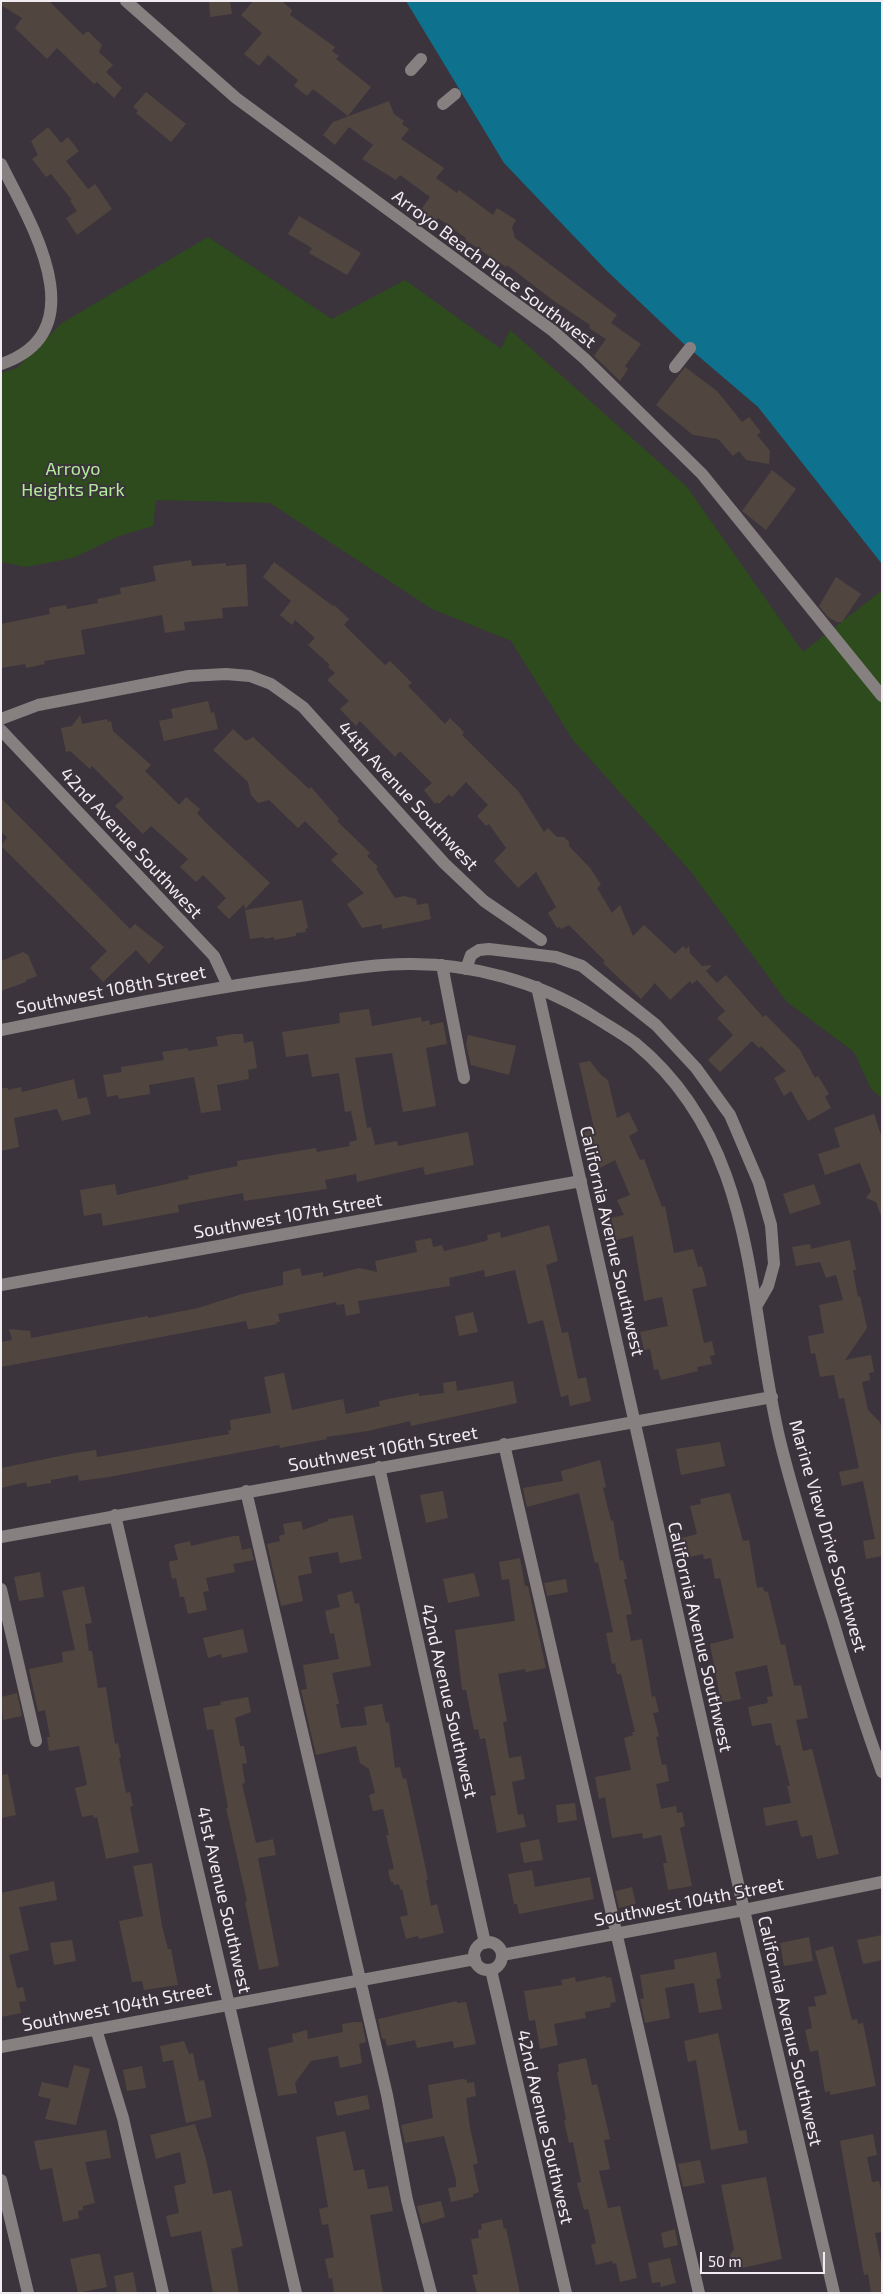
<!DOCTYPE html>
<style>
body{margin:0}
#map{position:relative;width:883px;height:2294px;overflow:hidden;background:#3c343c;font-family:"Exo 2",sans-serif}
canvas{display:block}
.frame{position:absolute;inset:0;border:2px solid #f1ecf1;pointer-events:none}
.scale{position:absolute;left:700px;top:2252px;width:125px;height:22px;box-sizing:border-box;border:2px solid #f1ecf1;border-top:0;padding-left:6px;font-size:15px;line-height:18px;white-space:nowrap;color:#f1ecf1;-webkit-text-stroke:4px #3c343c;paint-order:stroke}
</style>
<div id="map">
<canvas width="883" height="2294"></canvas>
<div class="frame"></div>
<div class="scale">50 m</div>
</div>
<script>
const context = document.querySelector('canvas').getContext('2d');
context.lineJoin = 'round';
function fill(path, color) {
  context.fillStyle = color;
  context.fill(path, 'evenodd');
}
function trace(path, color, width, dash) {
  context.strokeStyle = color;
  context.lineWidth = width;
  context.lineCap = dash ? 'butt' : 'round';
  context.setLineDash(dash || []);
  context.stroke(path);
}
function label(font, color, halo, rows, align = 'center') {
  context.font = font + ' "Exo 2",sans-serif';
  context.lineWidth = 4;
  context.setLineDash([]);
  context.textBaseline = 'middle';
  context.strokeStyle = halo;
  context.fillStyle = color;
  for (const [text, x, y, turn = 0] of rows) {
    context.save();
    context.translate(x, y);
    context.rotate((+turn || 0) * Math.PI / 180);
    context.textAlign = isNaN(turn) ? turn : align;
    if (halo) context.strokeText(text, 0, 0);
    context.fillText(text, 0, 0);
    context.restore();
  }
}
const green = new Path2D(`
 M208,237L332,319L405,280L501,349L510,330L687,487L803,652L880,592L882,593V1098L871,1089L854,1052L787,1002L692,873L573,740L511,641L432,609L270,503L156,500L153,526L119,536L73,558L26,567L1,562V373L17,368L62,323Z`);
const water = new Path2D(`
 M406,1H882V564L758,407L683,343L607,271L504,163Z`);
const building = new Path2D(`
 M1,1H49L83,35L88,31L102,45L99,52L113,65L106,72L122,88L114,98L97,82L94,84L57,48L47,59L15,28L22,18L1,5Z
 M209,1H230L232,14L210,17Z
 M253,1H282L292,10L290,15L335,47L332,51L339,56L336,59L371,87L348,116L313,89L307,96L294,86L298,80L268,55L259,66L244,54L262,33L241,15Z
 M146,92L186,124L171,142L136,113L138,111L133,107Z
 M389,101L394,114L404,121L402,124L409,129L401,139L444,168L436,178L457,193L459,190L493,215L497,208L516,220L512,227L515,238L617,315L611,323L641,344L625,366L628,369L620,381L594,356L606,339L589,328L590,325L554,301L507,265L506,267L465,240L466,238L438,218L435,222L420,211L430,197L400,175L396,180L362,159L373,145L349,127L335,145L323,135L333,122Z
 M48,127L61,143L68,137L79,151L66,161L88,189L95,184L112,209L77,235L66,218L77,211L70,201L72,200L51,174L46,177L32,159L38,155L31,141Z
 M299,216L361,253L347,275L309,253L312,248L288,234Z
 M685,367L717,391L742,422L749,417L761,432L757,435L770,451L769,464L746,460L739,451L733,456L718,439L693,435L656,405Z
 M772,470L796,489L766,530L742,511Z
 M191,560L192,566L226,563V566L246,564L248,606L222,608L223,618L184,622L185,630L165,633L162,615L81,630L85,654L44,661L45,664L26,668L25,664L1,668V624L50,614L49,608L66,605L67,609L98,603L97,599L121,594L120,588L156,581L153,566Z
 M274,562L333,606L334,605L349,619L344,625L385,665L390,661L412,683L408,686L445,724L450,718L464,732L462,735L519,792L544,832L548,828L557,837H564L569,842V846L591,869L601,885L597,888L612,913L620,905L633,936L644,925L675,954L683,946L686,949L689,946L690,953L702,966L712,965L706,971L717,983L726,975L763,1017L766,1015L800,1050L815,1078L818,1076L829,1094L825,1097L831,1108L808,1121L791,1091L784,1096L774,1078L786,1071L761,1046L759,1048L752,1041L720,1072L708,1060L733,1035L717,1018L725,1011L697,980L692,984L690,981L670,1000L655,983L641,999L603,963L605,961L569,925L561,929L560,927L557,928L548,913L556,907L536,872L518,888L494,861L506,848L489,824L486,826L477,816L488,805L466,782L452,797L449,794L439,804L437,802L435,804L424,790L432,783L400,751L395,757L360,721L356,726L340,709L349,701L327,680L335,673L328,667L330,665L308,645L315,638L295,620L292,625L280,615L291,601L263,577Z
 M836,577L861,594L842,622H837L828,617L819,606Z
 M208,701L211,713L214,712L218,729L164,741L159,721L173,718L171,709Z
 M80,715L82,724L107,719L108,722L111,721L113,731L151,765L145,771L179,805L186,797L200,809L197,813L206,823L270,883L245,909L244,904L229,919L217,907L226,898L203,875L196,882L180,867L188,859L151,826L143,834L115,806L124,798L92,766L90,769L70,751L66,752L61,728L72,726Z
 M233,729L246,741L253,737L309,789L311,787L339,819L337,821L370,853L367,856L378,867L376,869L395,898L404,896L416,899L417,905L428,903L431,919L382,929V924L362,928L347,904L364,893L331,860L338,854L305,821L298,828L269,800L258,803L251,795L248,782L213,750Z
 M1,798L130,929L135,924L164,947L149,964L136,950L103,982L90,968L107,951L1,846L7,837L1,832Z
 M302,900L308,928L305,929L306,932L296,933V936L274,940V937L265,939L264,937L250,939L245,910Z
 M23,952L28,955L37,976L26,980V982L1,991V961Z
 M369,1009L372,1026L421,1017L422,1022L429,1020L430,1025L443,1022L447,1044L426,1048L436,1106L403,1112L392,1053L355,1058L367,1128L371,1127L375,1145L397,1141L398,1146L468,1132L474,1165L425,1175L423,1167L357,1182L356,1174L325,1180L327,1189L244,1201L243,1193L178,1205L179,1212L103,1226L101,1213L84,1216L80,1190L115,1184L117,1195L189,1179L188,1176L238,1166L237,1161L316,1148L317,1152L350,1146L349,1142L357,1140L351,1111L345,1112L339,1073L312,1077L308,1054L286,1057L282,1032L340,1023L339,1013Z
 M233,1034H243L244,1043L253,1041L257,1068L248,1070L249,1079L217,1085L221,1110L201,1113L194,1077L149,1085L150,1094L119,1099L118,1095L107,1097L103,1075L122,1072L121,1067L164,1060L162,1052L188,1048V1051L218,1046L216,1037Z
 M468,1035L516,1046L509,1075L471,1065L466,1044Z
 M590,1061L601,1075L608,1080L617,1118L629,1112L638,1131L629,1136L640,1160L644,1159L662,1207L665,1206L674,1253L693,1249L698,1267L702,1266L707,1286L692,1289L704,1343L712,1341L715,1355L710,1356L712,1364L697,1367L698,1371L661,1380L658,1369L654,1370L650,1349L644,1350L640,1332L668,1326L662,1297L644,1301L633,1236L616,1240L611,1218L624,1215L617,1200L630,1195L615,1160L600,1168L582,1134L594,1128L579,1063Z
 M74,1079L78,1099L87,1097L91,1114L62,1121L57,1109L14,1118L19,1147L1,1151V1088H8V1090L21,1087L22,1092Z
 M874,1114L882,1138L881,1216L876,1202L866,1198L871,1191L860,1163L825,1175L818,1154L840,1147L834,1128Z
 M814,1184L821,1204L790,1214L783,1194Z
 M549,1225L558,1261L546,1265L562,1333L568,1332L578,1379L586,1377L591,1401L570,1406L568,1395L561,1397L543,1320L528,1324L515,1270L485,1277L484,1270L449,1278L450,1286L358,1301L360,1313L346,1316L344,1304L337,1305L336,1302L278,1314L280,1322H276L277,1324L251,1329H248L246,1321L1,1367V1342L12,1340L9,1329L30,1331L31,1338L148,1316V1318L198,1308L242,1294L283,1285V1272L300,1268L302,1276L323,1272V1277L359,1268L377,1272L375,1261L417,1252L415,1241L431,1238L433,1247L442,1245L444,1251L486,1241L488,1239L487,1235L500,1232L501,1238Z
 M850,1240L856,1270H853L858,1297L860,1296L867,1328L845,1360L871,1355L874,1372L869,1373L870,1380L862,1382L868,1410L880,1422L882,1431V1556L866,1559L863,1541L875,1539L863,1481L842,1486L839,1472L859,1468L844,1398L839,1399L834,1375L820,1377L815,1353L811,1354L808,1336L824,1333L819,1305L843,1300L836,1275L826,1278L820,1262L796,1266L792,1247L810,1244L811,1249Z
 M473,1312L478,1332L459,1336L455,1316Z
 M284,1373L292,1410L343,1399L346,1414L380,1406L379,1401L419,1393V1396L444,1393L443,1383L456,1381L457,1391L513,1381L517,1403L411,1426L410,1421L368,1431L326,1437L327,1439L280,1448L279,1445L109,1477L79,1481L78,1475L51,1480V1483L38,1485L27,1487L26,1482L1,1488V1468L75,1453L96,1450L97,1457L229,1434L228,1431L231,1430L230,1420L271,1413L264,1377Z
 M720,1442L725,1466L681,1475L676,1449Z
 M600,1460L606,1487L603,1488L611,1521L613,1520L620,1561L623,1560L627,1579H624L632,1614L626,1615L631,1641L642,1639L652,1697L655,1696L659,1712L653,1713L659,1736L656,1737L662,1765L666,1764L669,1781L656,1784L661,1809L676,1806L677,1813L682,1812L685,1826L680,1828L692,1886L668,1890L663,1863H667L661,1835L643,1839L642,1833L612,1838L605,1797L599,1799L595,1777L631,1770L624,1738L633,1735L632,1732H635L621,1674H617L615,1663L612,1664L606,1633L613,1632L598,1562L595,1563L579,1493L527,1507L525,1499L523,1488L563,1481L561,1471Z
 M443,1491L448,1518L426,1523L420,1495Z
 M730,1493L743,1541L749,1540L757,1588L763,1587L764,1591L768,1592L781,1645L785,1644L794,1686L801,1685L808,1718L796,1720L803,1751L812,1749L839,1854L817,1859L812,1835L801,1837L797,1820L766,1826L763,1808L791,1803L787,1786H790L780,1745L776,1746L771,1723L752,1726L748,1707L768,1703L767,1697L773,1696L767,1665L735,1672L741,1699L721,1703L710,1644L734,1638L720,1578L715,1579L711,1558L704,1559L703,1554L686,1558L682,1538L697,1534L690,1506L701,1504L700,1499Z
 M353,1515L362,1559L340,1563L338,1552L309,1557L312,1573L298,1576L303,1601L281,1606L267,1544L280,1541L279,1536L285,1534L283,1524L301,1521L303,1530L328,1521V1519Z
 M233,1536H239L242,1550L251,1548L254,1560L233,1564L235,1572L206,1578L209,1591L203,1592L207,1610L188,1614L184,1597H180L176,1578L172,1579L169,1564L170,1561L178,1560L174,1545L190,1541L191,1546Z
 M520,1558L525,1586H528L546,1668L526,1672L525,1669L498,1674L507,1721L503,1722L509,1758L521,1756L525,1779L512,1782L518,1815L523,1814L526,1827L497,1833L490,1796L496,1795L485,1738L480,1739L478,1729L474,1730L466,1690H462L455,1630L515,1621L509,1579L502,1580L499,1562Z
 M40,1572L44,1597L19,1601L14,1577Z
 M474,1573L480,1596L448,1603L443,1579Z
 M566,1579L568,1592L547,1596L544,1583Z
 M84,1586L92,1623L85,1624L89,1651H92L98,1688L106,1687L115,1744L118,1743L121,1758H119L126,1793L130,1792L133,1806L130,1807L139,1852L106,1859L97,1817L94,1818L93,1815L82,1817L75,1788L87,1785L79,1746L49,1751L47,1737H50L45,1710L38,1712L29,1669L63,1662L62,1652L75,1650L62,1591Z
 M352,1591L355,1604L359,1603L371,1666L332,1673L339,1704H336L341,1728L367,1725L364,1707L382,1704L386,1723L389,1722L395,1768L400,1767L403,1779L406,1778L428,1879L426,1880L431,1906L437,1904L444,1933L419,1939L418,1936L406,1939L400,1917L408,1915L402,1889L400,1890L399,1884L394,1885L393,1882H391L388,1870L394,1869L386,1835H389L383,1809L373,1811L369,1795L375,1793L369,1769L360,1763L356,1746L316,1755L301,1690L307,1689L303,1665L339,1659L334,1633L330,1634L325,1611L340,1607L337,1595Z
 M243,1629L248,1652L222,1658L221,1654L208,1658L203,1638Z
 M17,1693L22,1716L3,1720L1,1697Z
 M248,1697L251,1712L235,1718L240,1746H244L247,1763L242,1764L245,1783L242,1784L256,1843L273,1839L276,1855L258,1858L279,1966L259,1970L245,1902L247,1901L226,1808H228L213,1729L207,1730L203,1708L221,1705L220,1702Z
 M8,1774L16,1815L1,1818V1775Z
 M575,1803L577,1820L558,1823L556,1805Z
 M539,1839L543,1860L524,1863L520,1843Z
 M152,1863L162,1926L168,1949H171L178,1985L144,1990L142,1981L132,1982L119,1921L143,1916L133,1866Z
 M532,1870L535,1887L590,1877L594,1899L519,1914L517,1904H514L508,1874Z
 M54,1881L57,1900L19,1907L29,1950L9,1955L17,1988L23,1987L26,2001L19,2002L21,2013L1,2017V1893Z
 M632,1887L636,1904L619,1908L615,1891Z
 M882,1935V1960L863,1964L857,1940Z
 M809,1937L813,1961L784,1966L780,1943Z
 M72,1940L76,1961L54,1965L50,1943Z
 M833,1946L852,2020L857,2019L858,2024L863,2023L876,2086L830,2095V2091L825,2092L818,2050L810,2052L805,2030L812,2028L808,2007L816,2006L814,1997L827,1994L815,1951Z
 M716,1952L721,1978L716,1979L722,2009L699,2013L694,1983L665,1988L670,2018L645,2023L640,1999L644,1998L640,1975L675,1969L674,1960Z
 M606,1976V1978L611,1977L616,2002L610,2003L611,2007L585,2012L586,2018L554,2024L558,2045L540,2049L535,2020L529,2021L524,1991L562,1985L561,1980L575,1977L576,1982Z
 M457,2001V2003L466,2002L476,2044L454,2048L453,2041L417,2048L415,2040L387,2046L385,2039H382L378,2019Z
 M355,2022H362L366,2042L359,2044L362,2063L340,2068L338,2056L311,2061L295,2083L297,2093L278,2096L268,2048L293,2042L292,2034L307,2030L308,2039L343,2032L342,2024Z
 M718,2033L739,2131L746,2130L748,2143L711,2150L696,2060L688,2062L684,2041Z
 M184,2041L189,2054L193,2053L199,2081L204,2080L212,2117L186,2123L173,2060L163,2062L160,2046Z
 M586,2058L592,2085L597,2084L610,2139L604,2140L610,2169L599,2171L608,2208L620,2206L637,2278L620,2282L616,2263L613,2264L612,2261L596,2265L591,2245L596,2243L588,2209L584,2210L577,2183L581,2182L573,2142L569,2143L564,2121L566,2120L557,2072H559L558,2064Z
 M74,2065L90,2069L76,2125L45,2119L51,2099L38,2096L42,2082L68,2088Z
 M142,2066L146,2088L127,2091L123,2070Z
 M462,2079L467,2080V2083L474,2082L476,2096L466,2098L470,2128L478,2163L473,2165L479,2192L473,2194V2197L451,2202L448,2188L456,2187V2180L444,2136L405,2143L401,2125L433,2118L428,2085Z
 M367,2095L370,2109L337,2116L334,2102Z
 M195,2124L206,2159L213,2194L231,2190L243,2246L231,2249L239,2293H213L201,2231L171,2237L166,2216L179,2213L174,2186L186,2183L180,2152L156,2159L150,2135Z
 M106,2130L111,2158L85,2162L95,2203L83,2206V2210L78,2211L79,2218L63,2222L52,2168L40,2170L34,2141Z
 M345,2131L354,2171L364,2169L368,2189L388,2186L393,2211L370,2215L383,2293H334L332,2278L329,2279L325,2259L334,2257L328,2224L322,2225L319,2209L328,2207L316,2137Z
 M873,2134L877,2155L867,2157L872,2182L879,2181L882,2193V2232L875,2233L882,2267V2293H871L868,2274L864,2275L840,2141Z
 M700,2160L705,2183L683,2187L678,2164Z
 M766,2177L782,2259L742,2268L731,2261L730,2255L734,2249L721,2185Z
 M441,2201L445,2217L422,2224L417,2206Z
 M502,2219L504,2229L506,2228L520,2293H477L472,2275L478,2274L471,2239L479,2238L478,2230L482,2229L481,2224Z
 M675,2229L678,2245L664,2248L661,2233Z
 M94,2254H100L107,2287L78,2293L70,2259Z
 M670,2258L676,2283L661,2287L660,2282L652,2283L648,2263Z
 M133,2272L137,2293H117L114,2276Z`);
const minor = new Path2D(`
 M126,1L236,98L553,331L585,359L702,474L882,696
 M411,70L421,59
 M443,104L455,94
 M1,164C30,222 98,331 1,364
 M675,367L690,348
 M1,719L38,705L189,676L226,674L250,676L271,684L303,707L444,863L484,901L541,940
 M1,730L214,956L228,986
 M442,965L464,1078
 M466,969L471,955L479,950L489,949L556,957L582,966L656,1025L696,1068L730,1115L759,1183L771,1225L774,1264L768,1286L757,1305
 M537,987L744,1910L834,2293
 M1,1030C101,1010 200,989 300,976C335,971 372,964 407,964C471,963 539,982 593,1016C607,1025 622,1033 635,1043C759,1145 746,1300 780,1441C795,1502 814,1561 833,1621C848,1672 864,1723 882,1772
 M1,1285L581,1181
 M504,1444L699,2293
 M379,1467L485,1943
 M246,1491L387,2095L407,2200L431,2293
 M115,1515L296,2293
 M1,1537L772,1397
 M1,1589L36,1741
 M474 1956a14 14 0 1 1 28 0a14 14 0 1 1-28 0Z
 M502,1955L744,1910L882,1882
 M491,1970L566,2293
 M96,2029L123,2118L163,2293
 M1,2047L475,1959
 M1,2180L28,2293`);
const streetNames = [
 ["Arroyo Beach Place Southwest",494,269,37],
 ["44th Avenue Southwest",408,796,47],
 ["42nd Avenue Southwest",131,843,47],
 ["Southwest 108th Street",111,990,-11],
 ["Southwest 107th Street",288,1216,-10],
 ["California Avenue Southwest",612,1241,77],
 ["Southwest 106th Street",383,1449,-10],
 ["Marine View Drive Southwest",828,1536,74],
 ["California Avenue Southwest",700,1637,77],
 ["42nd Avenue Southwest",449,1701,77],
 ["41st Avenue Southwest",224,1900,77],
 ["Southwest 104th Street",689,1902,-11],
 ["Southwest 104th Street",117,2007,-11],
 ["California Avenue Southwest",790,2031,77],
 ["42nd Avenue Southwest",545,2127,77]
];
const parkNames = [
 ["Arroyo",73,469],
 ["Heights Park",73,490]
];
fill(green, '#2d4b1d');
fill(water, '#0e718d');
fill(building, '#50463f');
trace(minor, '#868080', 12);
label('18px', '#f1ecf1', '#3c343c', streetNames);
label('18px', '#b2eb99', '#3c343c', parkNames);
</script>
